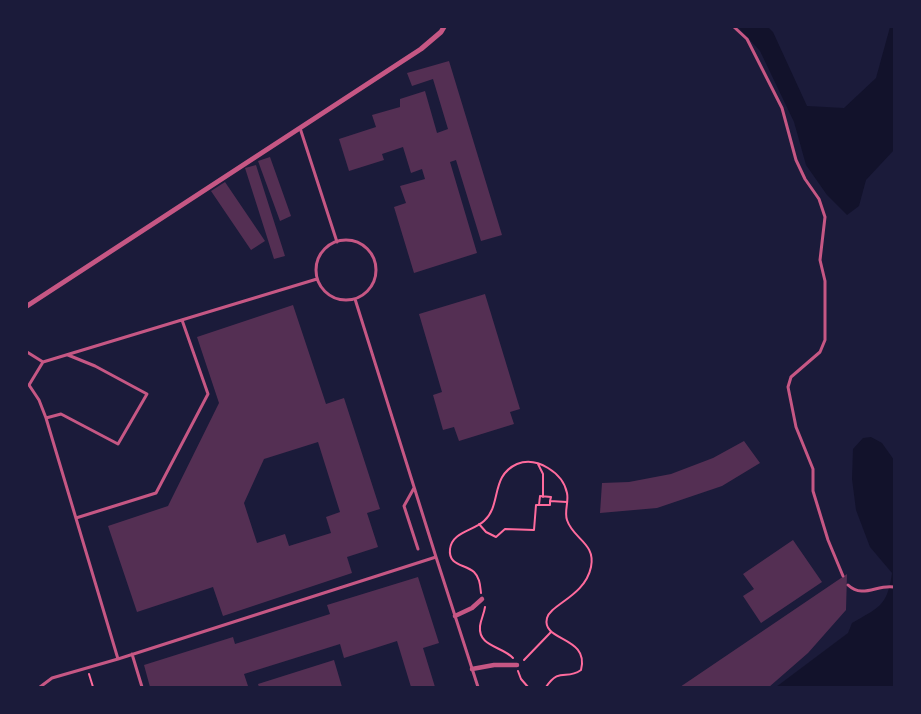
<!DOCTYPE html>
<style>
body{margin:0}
#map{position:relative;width:921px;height:714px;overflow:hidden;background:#1b1b3a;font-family:"Source Sans 3",sans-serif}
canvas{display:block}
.frame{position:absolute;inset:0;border:28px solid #1b1b3a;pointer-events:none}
</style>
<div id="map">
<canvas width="921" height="714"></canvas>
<div class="frame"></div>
</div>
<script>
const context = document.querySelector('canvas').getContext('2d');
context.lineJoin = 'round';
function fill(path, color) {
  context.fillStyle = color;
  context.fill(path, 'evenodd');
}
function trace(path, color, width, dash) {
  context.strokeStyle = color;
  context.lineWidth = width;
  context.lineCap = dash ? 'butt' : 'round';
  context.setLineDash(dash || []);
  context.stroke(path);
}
const water = new Path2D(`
 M738,27H768L773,32L807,106L844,108L876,78L890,27H894V150L866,180L859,206L847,215L827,195L806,165L794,122L760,51Z
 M871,437L882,443L894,460V687H776L848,633L852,623C879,607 887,607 892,573L870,547L856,510L852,479L853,449L863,438Z`);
const building = new Path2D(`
 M449,61L502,235L481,241L456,160L450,162L477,253L414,273L394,207L406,203L400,186L425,179L422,169L411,173L403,147L382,154L384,160L349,171L339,139L376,127L372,115L400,107V99L425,91L437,133L448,129L433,79L412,86L407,73Z
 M270,157L291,216L280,221L258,161Z
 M256,165L285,256L274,259L245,168Z
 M225,182L265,241L251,250L211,191Z
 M485,294L520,409L510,412L514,424L459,441L454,427L443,430L433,395L442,392L419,314Z
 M293,305L326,404L344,398L380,509L367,513L378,547L347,557L352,573L223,616L213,587L137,612L108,526L168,506L219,403L197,337ZM318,442L340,512L326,517L331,533L289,546L285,534L257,543L244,503L264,459Z
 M744,441L760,463L722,486L657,508L600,513L602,483L629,482L671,474L713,458Z
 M793,540L822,582L761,623L743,596L754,589L743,574Z
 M847,574L846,610L808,653L769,687H680Z
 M418,577L439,643L423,648L435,687H411L397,641L344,658L340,644L244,674L248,686L246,687H150L144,665L233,637L235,644L330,614L327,605Z
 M334,660L342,687H259L258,684Z`);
const path = new Path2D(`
 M538,464L543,474V497
 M539,505L540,496L551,497L550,501
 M479,524L486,532L496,537L505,529L534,530L536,505H550V501L567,502
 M481,593C480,585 480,578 474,572C465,564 448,566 450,549C452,532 473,531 484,521C502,505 490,476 517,464C537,456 563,473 567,493C569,502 564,511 567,520C573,539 596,543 591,567C585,596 551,604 547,618C541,642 590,636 581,670C566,681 560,666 546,687
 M485,607C484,614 481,619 480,626C478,647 502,646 513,658
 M524,660L551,632
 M518,671L521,679L528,687
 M89,674L93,687`);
const service = new Path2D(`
 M734,27L747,39L782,108L796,160L805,179L819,199L825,217L820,260L825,281V340L820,352L791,377L788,387L796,427L813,469V491L828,540L843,576
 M300,128L337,242
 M316 270a30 30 0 1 1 60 0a30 30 0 1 1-60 0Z
 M317,279L43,362L29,385L39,400L46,418L118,659L436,557L355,299
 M27,352L43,362
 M46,418L61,414L118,444L147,394L95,366L68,355
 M414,488L404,506L418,549
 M76,518L156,493L208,394L182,320
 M436,557L478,687
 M848,585C863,599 877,584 894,587
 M132,654L142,687
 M40,687L52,678L118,659`);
const pedestrian = new Path2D(`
 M455,616L472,608L482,599
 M472,669L494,665H517`);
const minor = new Path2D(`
 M27,306L421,49L441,32L444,27`);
fill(water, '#12122b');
fill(building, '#542f53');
trace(path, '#ff6b9d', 2);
trace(service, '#c65784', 3);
trace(pedestrian, '#c65784', 4.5);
trace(minor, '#c65784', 5);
</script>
